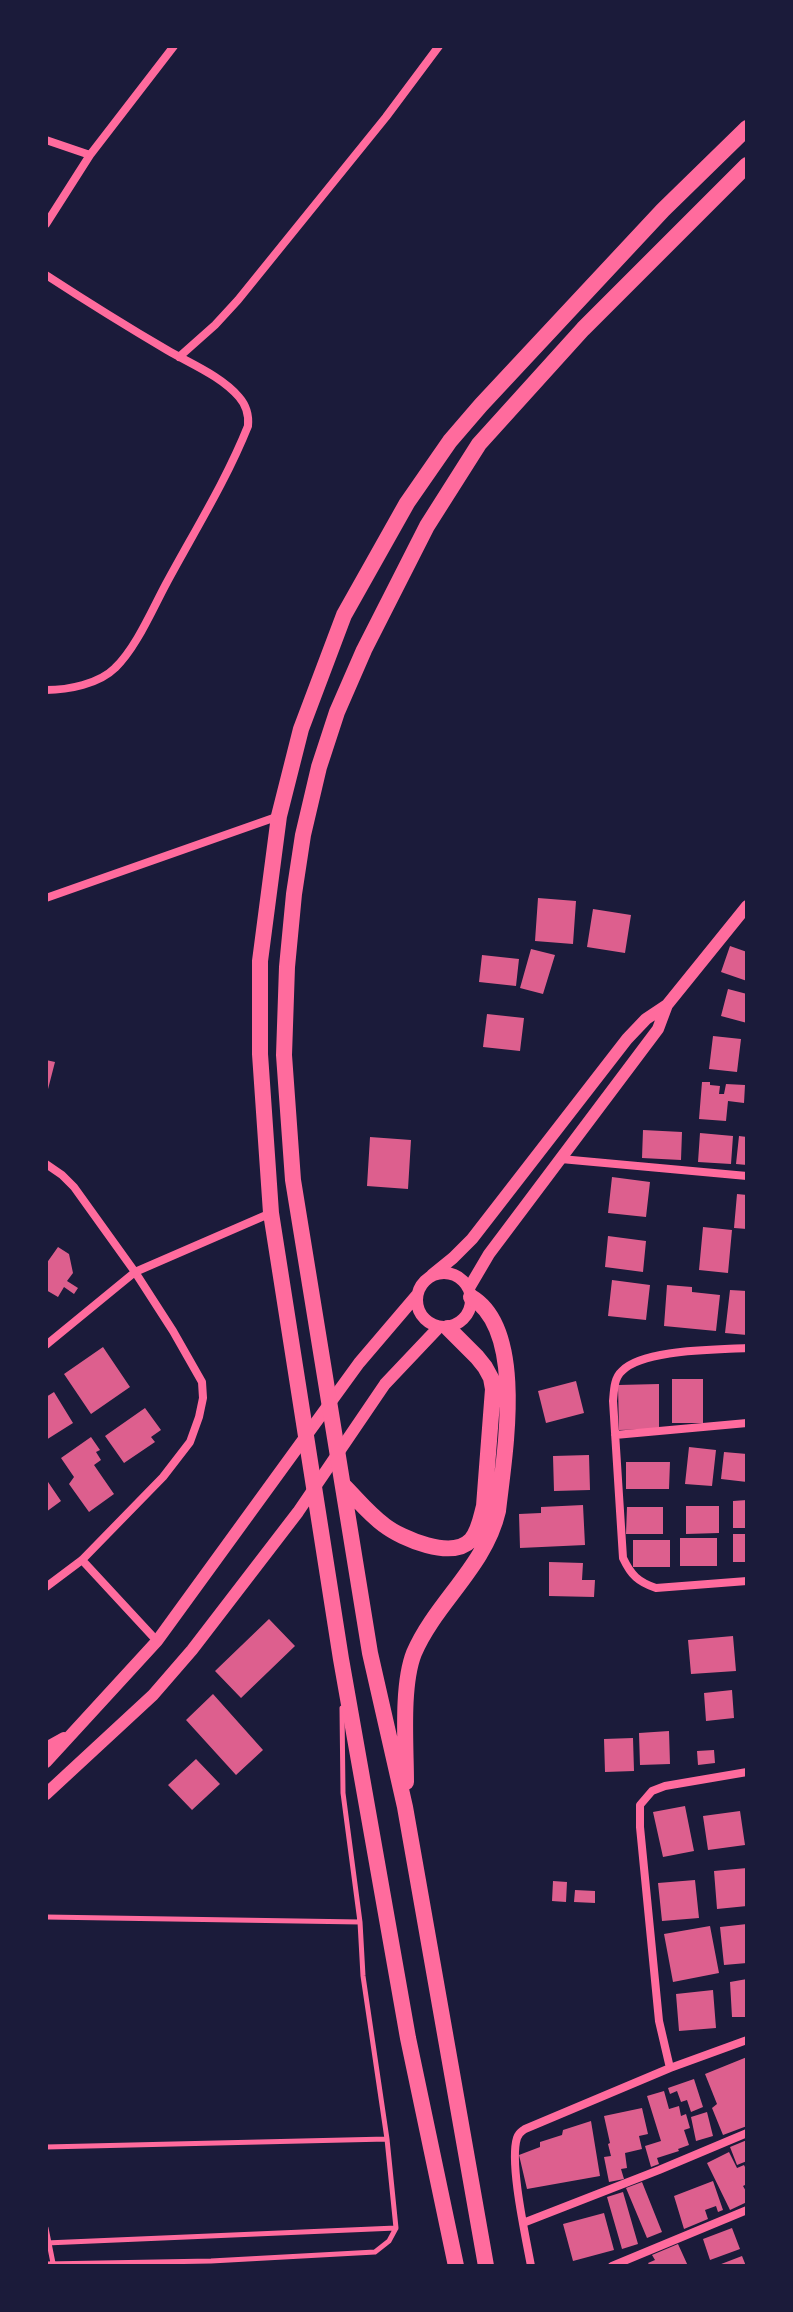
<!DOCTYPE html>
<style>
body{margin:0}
#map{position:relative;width:793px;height:2312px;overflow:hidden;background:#1b1b3a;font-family:Overpass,sans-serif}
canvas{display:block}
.frame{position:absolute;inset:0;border:48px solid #1b1b3a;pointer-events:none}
</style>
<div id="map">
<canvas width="793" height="2312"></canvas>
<div class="frame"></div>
</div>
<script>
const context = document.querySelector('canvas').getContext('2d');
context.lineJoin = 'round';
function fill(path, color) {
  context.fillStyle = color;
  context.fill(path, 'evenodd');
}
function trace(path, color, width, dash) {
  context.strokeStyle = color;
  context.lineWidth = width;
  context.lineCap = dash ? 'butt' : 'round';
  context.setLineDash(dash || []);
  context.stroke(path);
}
const building = new Path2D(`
 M538,898L576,901L573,944L535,941Z
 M593,909L631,915L625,953L587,947Z
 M730,946L747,952V981L721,972Z
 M531,949L555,955L543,994L520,988Z
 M482,955L519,959L516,986L479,982Z
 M728,989L747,994V1023L721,1016Z
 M487,1014L524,1018L520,1051L483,1047Z
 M713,1036L741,1039L737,1072L709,1069Z
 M46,1060L55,1062L47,1093H46Z
 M702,1082H710V1085L720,1086L719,1094H724L726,1084L745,1085L744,1103L728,1101L726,1121L699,1119Z
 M643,1130L682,1132L681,1160L642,1158Z
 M700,1133L733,1136L731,1164L698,1162Z
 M739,1136L747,1137V1165L736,1164Z
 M370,1137L411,1140L408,1189L367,1186Z
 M612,1177L650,1182L646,1217L608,1213Z
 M737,1194L747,1195V1229L734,1228Z
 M703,1227L732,1230L728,1273L699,1270Z
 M608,1236L646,1241L643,1272L605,1267Z
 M58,1247L69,1254L73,1273L67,1281L78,1288L74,1294L64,1287L58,1297L46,1290V1264Z
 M612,1280L650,1285L646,1320L608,1316Z
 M667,1285L692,1287V1292L720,1295L716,1331L664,1326Z
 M730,1290L747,1291V1335L725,1333Z
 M103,1347L130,1387L91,1414L64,1374Z
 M672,1379H703V1423H672Z
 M576,1381L584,1413L546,1423L538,1391Z
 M659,1384V1429L619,1430L618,1385Z
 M54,1392L73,1423L46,1440V1397Z
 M145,1408L161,1430L151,1437L155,1442L124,1463L105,1436Z
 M91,1437L100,1450L96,1452L101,1460L94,1465L114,1494L89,1512L69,1484L74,1477L61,1458Z
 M689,1447L716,1450L712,1486L685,1484Z
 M724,1452L747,1454V1482L721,1479Z
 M589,1455L590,1490L554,1491L553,1456Z
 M626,1462H670L669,1489H626Z
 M46,1479L61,1501L46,1512Z
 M747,1500V1528H733V1501Z
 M583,1505L585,1545L520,1548L519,1514L541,1513V1507Z
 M686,1506H719V1533L686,1534Z
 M627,1507H663V1534H626Z
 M733,1534H747V1562H733Z
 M680,1538H717V1566H680Z
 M633,1540H670V1567H633Z
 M549,1562L583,1563L582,1580H595L594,1597L549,1596Z
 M269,1619L295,1646L241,1698L215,1671Z
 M733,1636L736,1671L691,1674L688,1640Z
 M732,1690L734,1718L706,1721L704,1693Z
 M213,1694L263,1750L236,1775L186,1720Z
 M669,1731L670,1764L640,1765L639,1733Z
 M633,1738L634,1771L605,1772L604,1739Z
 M714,1750L715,1763L698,1765L697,1751Z
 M196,1759L220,1784L192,1810L168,1785Z
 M685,1806L694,1851L663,1857L653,1812Z
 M740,1811L745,1845L708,1850L703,1816Z
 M747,1868V1906L717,1909L714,1871Z
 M695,1880L699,1918L662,1921L658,1883Z
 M553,1881L567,1882L566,1902L552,1901Z
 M575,1890L595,1891V1903L574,1902Z
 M747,1924V1963L724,1965L720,1927Z
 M710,1926L719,1973L673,1982L664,1934Z
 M747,1979V2017H732L730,1982Z
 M713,1990L716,2028L679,2031L676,1994Z
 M747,2057V2126L723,2135L712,2108L717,2104L705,2074Z
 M694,2079L703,2107L691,2112L687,2100L681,2102L677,2091L670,2094L668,2088Z
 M664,2091L669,2109L679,2106L681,2116L686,2114L690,2128L684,2130L689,2145L678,2149L679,2151L657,2158L659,2164L651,2167L645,2146L661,2141L647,2096Z
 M642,2108L648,2134L639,2136L642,2149L625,2153L627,2168L621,2169L624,2179L609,2182L604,2157L611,2156L608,2144L610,2143L604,2116Z
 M707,2112L713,2136L696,2141L691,2117Z
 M591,2121L600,2176L527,2189L519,2155L540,2147V2142L562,2135L563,2130Z
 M747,2140V2161L737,2165L730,2147Z
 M729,2152L737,2168L744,2165L747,2171V2184L743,2186L747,2193V2202L730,2210L707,2163Z
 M713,2181L723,2210L718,2212L716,2206L705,2210L708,2219L684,2229L674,2196Z
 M642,2182L662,2232L647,2238L626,2188Z
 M623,2192L638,2244L622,2249L607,2197Z
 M604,2213L614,2250L573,2261L563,2224Z
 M732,2228L740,2249L710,2260L703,2239Z
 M678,2244L688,2266H650L648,2263L655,2260L652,2255Z
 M742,2256L746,2266H716Z`);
const service = new Path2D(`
 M46,1917L360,1922
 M46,2147L387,2139
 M46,2228L53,2263
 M46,2243L396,2228
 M46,2264L211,2261L375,2252L389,2241L396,2228L387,2139L363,1976L360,1922L343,1793L342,1708`);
const minor = new Path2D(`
 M46,140L90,155
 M46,224L90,155L174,46
 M46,275C86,301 126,326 167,350C191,364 221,376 239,397C246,405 249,416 248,426C226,481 194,532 166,584C152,610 136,648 115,668C99,684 68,690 46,690
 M179,357L215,325L238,300L386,117L439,46
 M46,898L279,816
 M561,1159L747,1176
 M46,1164L62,1175L74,1187L135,1272L173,1331L202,1382L203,1398L199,1417L190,1442L163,1477L82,1560L46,1587
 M46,1345L135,1272L271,1213
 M747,1348C717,1350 643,1349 622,1371C614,1378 614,1390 613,1401L623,1558C631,1575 638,1582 656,1588L747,1581
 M615,1435L747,1423
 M82,1560L157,1641
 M670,2068L659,2021L640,1827V1805L652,1791L665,1786L747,1772
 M523,2223L659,2170L747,2133
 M531,2266C526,2238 509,2163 517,2138C519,2132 521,2132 525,2129L670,2068L747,2040
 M612,2266L747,2210`);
const tertiary = new Path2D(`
 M417 1300a27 27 0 1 1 54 0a27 27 0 1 1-54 0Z
 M432,1275L453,1258L472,1239L627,1039L646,1019L667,1005L747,906
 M469,1288L489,1254L658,1029L667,1005
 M46,1748L64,1738
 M46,1762L157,1641L359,1363L417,1295
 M46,1794L153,1695L192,1650L298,1512L385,1384L439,1327`);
const trunk = new Path2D(`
 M344,1486C357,1499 369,1514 384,1525C402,1539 452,1560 471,1540C479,1531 481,1517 484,1506L493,1389L491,1378L485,1367L477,1357L448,1328
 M406,1782C406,1746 401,1686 414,1653C436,1602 485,1567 498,1511C504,1456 527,1330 471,1297
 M456,2266L408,2038L341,1659L271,1213L260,1054V961L279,816L301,729L344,615L407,503L450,441L481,405L663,210L747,128
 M486,2266L405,1807L370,1653L293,1180L284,1055L287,967L294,894L303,835L319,767L337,712L364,650L427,526L479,444L583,329L747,165`);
fill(building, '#dd5f8e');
trace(service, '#ff6b9d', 5);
trace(minor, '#ff6b9d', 8);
trace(tertiary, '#ff6b9d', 12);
trace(trunk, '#ff6b9d', 16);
</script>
